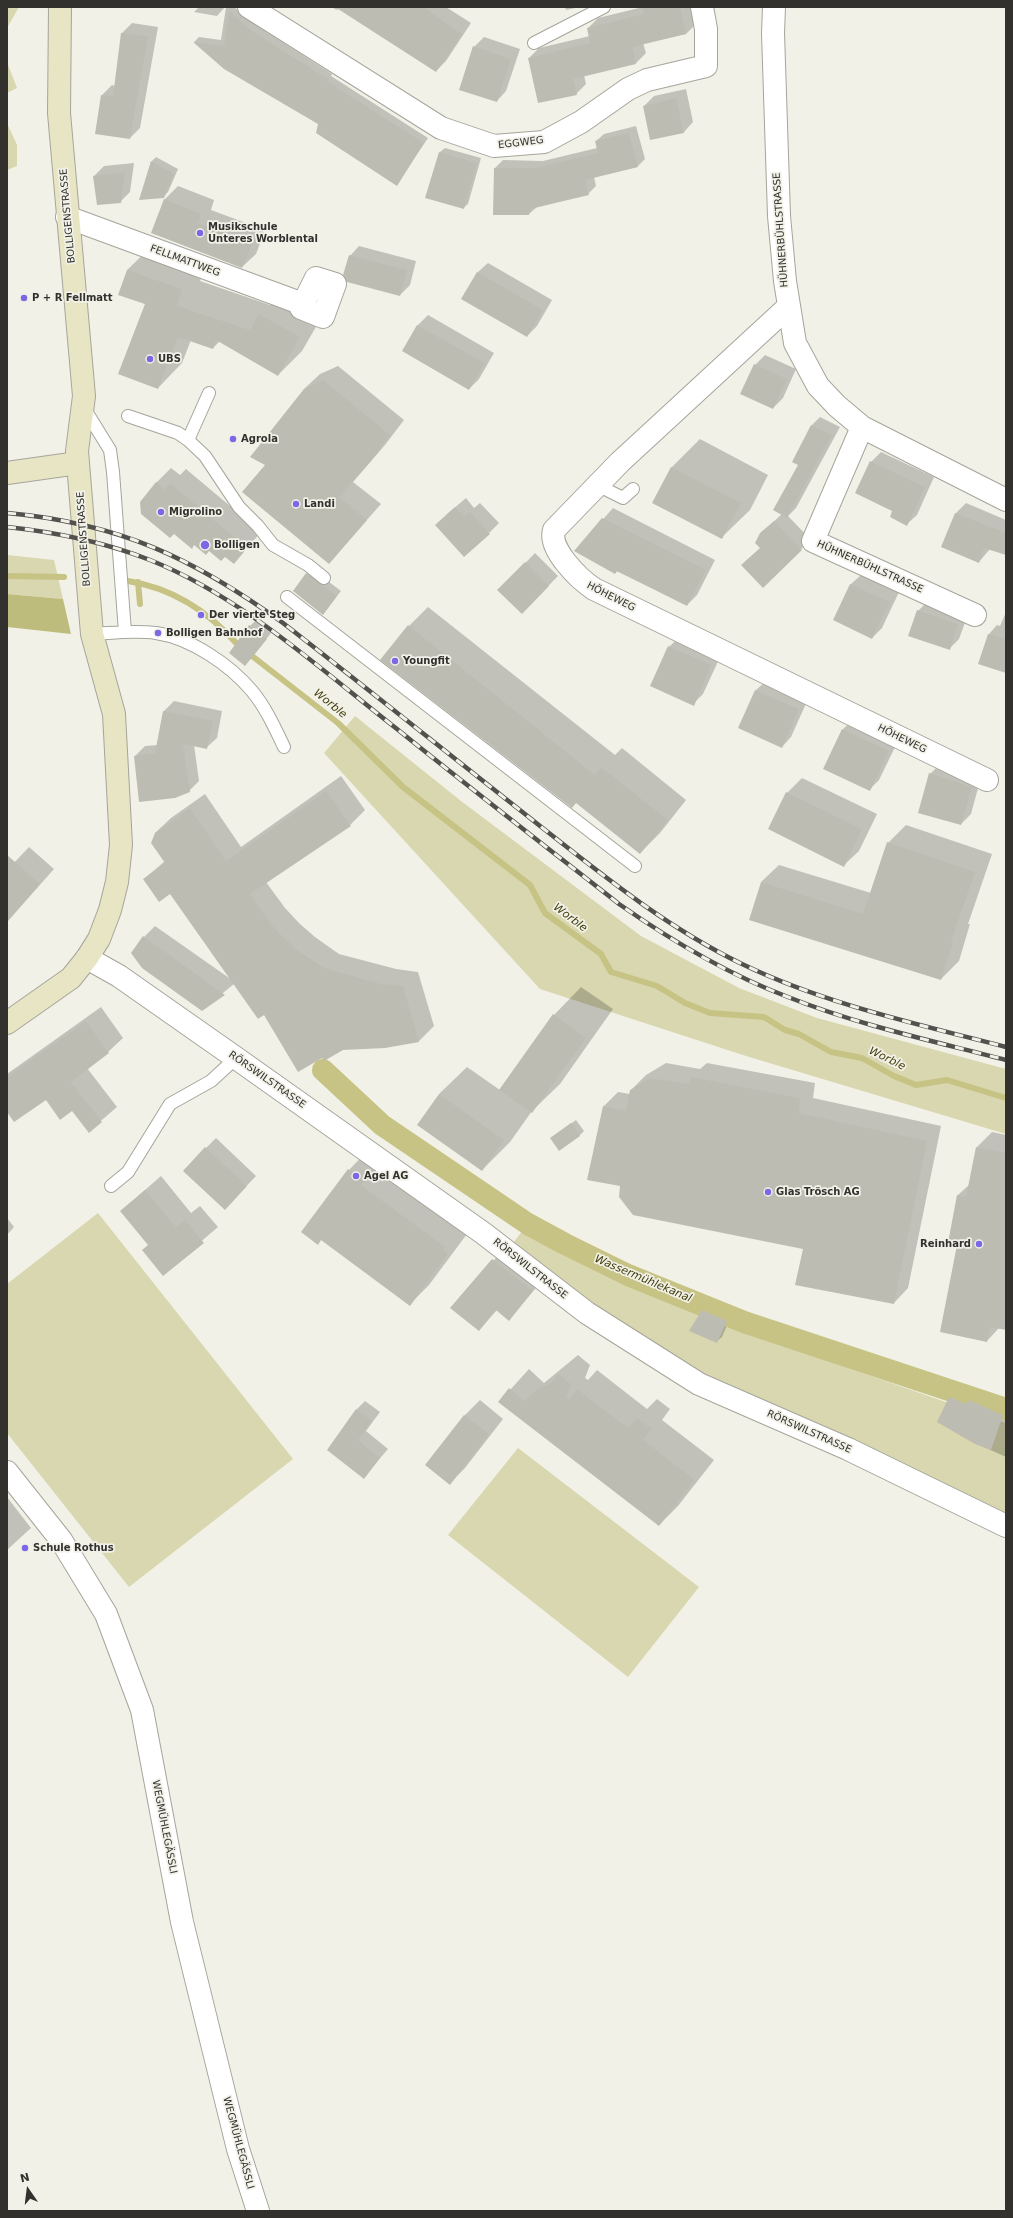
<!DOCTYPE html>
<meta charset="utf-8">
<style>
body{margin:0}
#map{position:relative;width:1013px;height:2218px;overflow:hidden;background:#f2f1e8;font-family:"DejaVu Sans",sans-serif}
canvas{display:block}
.frame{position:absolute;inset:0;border:8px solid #32312e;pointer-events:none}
.north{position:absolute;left:8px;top:2170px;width:40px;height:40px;-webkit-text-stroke:3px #f2f1e8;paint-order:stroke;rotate:346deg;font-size:11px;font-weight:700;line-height:16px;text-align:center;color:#32312e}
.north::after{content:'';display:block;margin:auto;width:14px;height:18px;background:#32312e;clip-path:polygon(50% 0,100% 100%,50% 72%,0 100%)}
</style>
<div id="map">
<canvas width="1013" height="2218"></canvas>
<div class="frame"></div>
<div class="north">N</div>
</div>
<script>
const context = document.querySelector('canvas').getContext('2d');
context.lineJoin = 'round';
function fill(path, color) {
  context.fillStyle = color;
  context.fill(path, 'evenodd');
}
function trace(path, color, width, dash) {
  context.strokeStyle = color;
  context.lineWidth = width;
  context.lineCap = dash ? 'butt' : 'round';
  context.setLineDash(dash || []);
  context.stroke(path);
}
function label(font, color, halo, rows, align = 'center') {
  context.font = font + ' "DejaVu Sans",sans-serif';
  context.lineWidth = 3.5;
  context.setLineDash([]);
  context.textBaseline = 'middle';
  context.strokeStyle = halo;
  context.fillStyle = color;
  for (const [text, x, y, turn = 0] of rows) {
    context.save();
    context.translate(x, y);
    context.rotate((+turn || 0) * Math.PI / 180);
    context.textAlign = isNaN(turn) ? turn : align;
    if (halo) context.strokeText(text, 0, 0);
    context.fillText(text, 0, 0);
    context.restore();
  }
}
const green = new Path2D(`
 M7,7H19L7,28Z
 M7,62L17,88L7,93Z
 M7,123L17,145V166L7,170Z
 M7,555L54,560L63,599L7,594Z
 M355,716L461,801L641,936L739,988L817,1018L1006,1069V1134L746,1056L540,989L324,753Z
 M98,1213L293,1459L129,1587L7,1433V1284Z
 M523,1230L626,1283L742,1331L1006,1423V1526L699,1384L507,1251Z
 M518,1448L699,1587L628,1677L448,1535Z`);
const forest = new Path2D(`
 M7,594L63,599L71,634L7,627Z`);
const shadow = new Path2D(`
 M199,7H225L217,16L194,12Z
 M226,7H234L257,26L332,74L331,76L428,138L397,184L319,124L224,68L194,42L199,37L221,40Z
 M331,7H446L471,23L446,61L436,71L339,8L337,10Z
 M565,7H580L566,10Z
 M643,7H692L696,24L686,34L643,43L646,53L636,63L584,75L586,84L576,94L529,58L539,48L590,36L588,28L598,18Z
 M132,23L158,27L140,128L130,138L96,133L102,95L112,85L115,86L122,33Z
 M484,37L520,49L506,91L497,101L474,47Z
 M686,89L693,122L684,132L644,106L654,96Z
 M636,126L645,159L637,167L594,177L596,186L588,194L537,207L529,214L495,168L503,160L543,161L597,148L596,141L604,134Z
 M445,148L481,158L468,204L463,208L440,152Z
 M156,157L178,169L168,192L163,197L141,199L152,161Z
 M134,163L130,192L120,202L94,176L104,166Z
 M178,186L214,200L211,210L265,230L256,254L242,267L164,200Z
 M152,246L206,264L200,281L270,305L285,290L324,313L302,351L278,375L220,341L213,348L191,340L182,363L158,388L146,304L127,270Z
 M359,246L416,261L410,285L400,295L350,256Z
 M488,263L552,300L537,326L527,336L463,299L478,272Z
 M428,315L494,353L479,379L469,389L403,351L418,325Z
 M765,355L796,369L783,398L773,408L755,365Z
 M338,366L404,420L385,445L353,482L381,504L329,563L266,465L304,389L320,374Z
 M820,417L840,427L796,508L788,516L811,540L801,549L761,548L772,523L782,514L800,464L793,461L812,425Z
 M700,439L768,475L750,510L722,537L653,502L672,467Z
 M881,452L934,477L917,515L907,524L871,462Z
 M171,468L180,475L186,469L261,532L234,563L156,483Z
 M466,498L474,508L480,503L499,523L489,533L446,515Z
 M966,503L1006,520V544L990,549L979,562L942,546L956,513Z
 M613,508L715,560L697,595L687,605L575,551Z
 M535,553L558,576L522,613L499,590Z
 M312,569L341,591L327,609L307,574Z
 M861,575L899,592L882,628L872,638L834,620L851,584Z
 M928,601L968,614L959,639L949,649L918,611Z
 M428,607L615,755L622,748L686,800L660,833L640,853L576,802L409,626Z
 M1006,612V672L980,664L989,634L997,625L1000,626Z
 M255,621L271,633L250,660V626Z
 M679,637L721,655L703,694L693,704L669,647Z
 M766,681L808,699L791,737L782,747L756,690Z
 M174,701L222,711L217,738L207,747L194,745L199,781L189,791L135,756L145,746L158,745L164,711Z
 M853,720L898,741L879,780L869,790L843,729Z
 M940,764L981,777L971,814L961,824L930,774Z
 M341,776L365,810L350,825L266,882L285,908L300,924L315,937L339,954L396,969L418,972L434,1026L419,1041L385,1047L265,1014L234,984L202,1010L144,937L155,926L232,980L171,893L144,879L165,861L155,833L171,818L205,794L241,847Z
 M802,778L877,814L859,851L844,865L787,793Z
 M906,825L992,854L968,924H970L959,961L941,979L761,882L779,865L871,893L888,843Z
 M29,847L54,869L7,922V861L12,865Z
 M581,987L613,1009L560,1084L532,1111L510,1142L482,1170L439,1094L467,1067L500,1090L554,1015Z
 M101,1007L123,1038L108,1052L87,1068L117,1107L89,1131L72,1110L46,1098L7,1110V1074Z
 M666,1063L700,1069L707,1063L815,1083L813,1098L941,1126L908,1288L894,1303L804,1248L621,1185L604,1106L618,1092L630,1094L631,1090L646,1075Z
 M576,1120L584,1131L579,1136L551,1138Z
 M992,1132L1006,1135V1329L999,1328L987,1341L958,1245L949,1243L958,1195L970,1184L977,1147Z
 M216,1138L256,1176L234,1199L184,1170Z
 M368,1150L467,1234L429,1285L410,1304L322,1239L318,1243L303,1232L349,1170Z
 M161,1176L191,1213L200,1206L218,1227L163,1274L149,1245L121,1211Z
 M7,1218L14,1227L7,1235Z
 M503,1250L542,1281L509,1319L497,1310L479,1330L451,1308Z
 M708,1306L731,1316L722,1337L717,1341L703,1311Z
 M578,1355L590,1365L585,1378L588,1380L597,1370L647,1409L657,1399L670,1409L662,1420L714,1460L678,1506L659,1525L500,1401L529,1369L544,1383Z
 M954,1393L970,1400L974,1396L1006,1409V1457L975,1443L950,1398Z
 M480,1400L503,1419L465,1468L450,1483L426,1465L465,1415Z
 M365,1401L380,1412L366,1431L388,1449L364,1477L328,1449L357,1409Z
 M7,1497L31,1528L7,1550Z`);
const stream = new Path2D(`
 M7,576L64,577
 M128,581C172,588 209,612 238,645L338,723L403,787L530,885L545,913L601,954L611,972L657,986L685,1003L710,1013L764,1017L785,1030L799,1034L831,1052L862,1058L894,1076L916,1085L947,1080L1006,1098
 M138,582L140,604`);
const canal = new Path2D(`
 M323,1070L382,1125L528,1224L565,1244L628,1275L744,1322L1006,1409`);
const building = new Path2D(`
 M335,7H423L462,34L436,72Z
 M642,7H680L686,34L632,47L636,64L573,79L577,95L538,103L528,58L590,43L587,28L644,14Z
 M229,11L252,31L328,79L327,81L424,143L397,186L316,133L318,124L224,69L193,42L224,46Z
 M121,33L148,36L130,139L95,134L101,95L113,96Z
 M473,46L511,59L497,102L459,90Z
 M676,98L684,133L650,140L643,106Z
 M629,133L638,167L585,180L589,195L530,209L529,215H493L494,168H535L598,153L595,141Z
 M439,152L477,163L464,209L425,198Z
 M151,161L174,174L164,198L139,200Z
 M125,172L121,203L97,205L93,176Z
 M164,199L201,214L198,223L252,244L242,268L151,233Z
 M349,255L407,270L400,296L347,282L343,275Z
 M127,270L182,289L177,306L250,330L259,314L300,337L278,376L216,340L213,349L178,337L158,389L118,374L145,304L118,295Z
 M477,272L543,310L527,337L461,299Z
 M417,325L485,363L469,390L402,351Z
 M754,364L787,379L773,409L740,394Z
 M323,380L390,435L371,461L339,497L367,520L329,564L242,492L265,465L250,457L304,389Z
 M811,425L832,435L787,518L773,510L798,465L792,462Z
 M870,461L925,487L907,526L890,517L892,511L855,493Z
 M671,467L741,503L722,539L652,503Z
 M156,482L165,490L170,483L247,548L234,564L225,557L221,561L209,551L206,555L194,545L192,549L174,534L170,538L141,514L140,502Z
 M455,507L464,517L470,512L490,534L464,557L435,525Z
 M955,513L1006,533V555L984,548L979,563L941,547Z
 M602,518L706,570L687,606L617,571L615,574L574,551Z
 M774,521L802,550L763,588L741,565L760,548L755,543L760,533Z
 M525,562L549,586L522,614L497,590Z
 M306,573L337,596L323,615L293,591Z
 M850,584L890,602L872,639L833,620Z
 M917,610L958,624L950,650L908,636Z
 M249,625L267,639L245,666L229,653Z
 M408,625L595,775L601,767L668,820L640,854L576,803L572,808L380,660Z
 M988,634L1006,639V673L978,664Z
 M668,646L711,665L694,706L650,686Z
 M755,690L799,709L782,748L738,728Z
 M163,711L213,721L207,749L183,744L190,792L175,798L139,802L134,756L155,753Z
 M842,729L889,751L870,791L823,769Z
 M929,773L972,787L961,825L918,813Z
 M326,791L351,826L250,894L270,923L285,939L300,952L324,968L381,984L403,986L419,1042L385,1048L343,1050L324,1061L322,1058L298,1072L264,1015L258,1019L170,894L159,902L143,879L165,863L151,843L155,833L190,808L226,861Z
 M786,792L862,829L844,867L768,829Z
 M887,842L975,872L951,942H953L941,980L749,920L761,882L863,914Z
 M7,855L40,884L7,922Z
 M143,936L225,995L202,1011L142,968L131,953Z
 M553,1014L586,1038L532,1113L499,1090Z
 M86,1021L109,1053L71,1082L102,1122L89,1133L72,1111L60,1120L46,1100L14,1122L7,1112V1077Z
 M691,1077L800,1098L799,1113L927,1141L894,1304L795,1285L803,1249L633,1215L619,1197L620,1186L587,1180L603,1106L626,1111L630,1090L650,1078L689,1084Z
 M439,1094L504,1140L482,1171L417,1125Z
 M571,1123L580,1136L559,1151L550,1138Z
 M205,1147L247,1186L225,1210L183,1171Z
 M976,1147L1006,1153V1330L990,1327L987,1342L940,1332L957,1245L948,1243L957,1195L966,1197Z
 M348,1169L364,1181L361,1185L445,1247L443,1250L448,1254L410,1306L321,1240L318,1245L301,1232Z
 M145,1190L176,1227L185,1220L204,1243L163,1276L142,1250L148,1245L120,1211Z
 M492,1259L533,1291L509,1321L496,1310L479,1331L450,1308Z
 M702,1310L727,1321L717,1343L689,1331Z
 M558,1374L571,1384L566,1398L570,1399L577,1389L628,1428L637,1418L652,1429L643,1440L695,1480L659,1526L498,1402L509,1388L524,1401L539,1388L550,1384Z
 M949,1397L967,1404L969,1400L1003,1415L991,1450L975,1444L937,1422Z
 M356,1409L372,1421L358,1440L380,1458L364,1479L327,1450Z
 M464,1415L489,1434L450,1485L425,1465Z`);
const service = new Path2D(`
 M534,43L604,7
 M84,408L110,450L113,472L125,632
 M128,416L178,433L188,440L205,456L239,507L258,526L273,545L308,565L324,578
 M188,440L209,393
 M597,485L623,498L633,489
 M287,597L635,866
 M92,634C113,633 135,630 156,633C191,638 230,665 252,691C266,708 275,728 284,747
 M111,1186L128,1172L170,1104L211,1081L236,1058`);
const minor = new Path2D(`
 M249,7L441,128L494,146L544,142L581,122L628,89L647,80L706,66V29L702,7
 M774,7L773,33L779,216L785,281L795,343L818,386L837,406L862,427L1006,500
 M67,217L303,304
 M316,278L335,284L323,317L301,308Z
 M788,307L620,462L554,530C548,549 579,579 594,589L987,780
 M862,427L813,541L975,615
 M87,958L119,976L236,1058L483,1233L587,1313L699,1384L848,1449L1006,1526
 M7,1472L61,1540L106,1614L142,1710L182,1922L238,2149L258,2211`);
const secondary = new Path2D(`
 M7,473L78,463
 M7,1023L71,978L87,958L99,939L110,910L117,882L121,845L114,714L92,634L77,451L84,396L59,113L60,7`);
const rail = new Path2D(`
 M7,513C119,523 193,558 283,623C368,689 451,756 535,822C601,874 666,927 742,964C825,1004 917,1024 1006,1047
 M7,527C55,532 104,542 150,560C242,597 319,668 397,729C470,788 545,846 619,904C672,941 727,974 788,997C858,1025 933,1041 1006,1060`);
const markers = [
 [200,233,4,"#7a68e4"],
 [24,298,4,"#7a68e4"],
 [150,359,4,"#7a68e4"],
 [233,439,4,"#7a68e4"],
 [296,504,4,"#7a68e4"],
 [161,512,4,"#7a68e4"],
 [205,545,5,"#7a68e4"],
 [201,615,4,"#7a68e4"],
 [158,633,4,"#7a68e4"],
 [395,661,4,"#7a68e4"],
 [356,1176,4,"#7a68e4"],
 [768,1192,4,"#7a68e4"],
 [979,1244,4,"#7a68e4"],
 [25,1548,4,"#7a68e4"]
];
const streetNames = [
 ["EGGWEG",521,143,-7],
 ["BOLLIGENSTRASSE",68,216,-95],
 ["HÜHNERBÜHLSTRASSE",781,230,-94],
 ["FELLMATTWEG",185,261,20],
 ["BOLLIGENSTRASSE",84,539,-94],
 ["HÜHNERBÜHLSTRASSE",870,567,24],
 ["HÖHEWEG",611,597,27],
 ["HÖHEWEG",902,739,26],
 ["RÖRSWILSTRASSE",267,1080,35],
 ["RÖRSWILSTRASSE",530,1269,38],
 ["RÖRSWILSTRASSE",809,1432,24],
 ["WEGMÜHLEGÄSSLI",164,1827,79],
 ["WEGMÜHLEGÄSSLI",238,2143,75]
];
const poiNames = [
 ["Musikschule",208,227],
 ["Unteres Worblental",208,239],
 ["P + R Fellmatt",32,298],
 ["UBS",158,359],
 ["Agrola",241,439],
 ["Landi",304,504],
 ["Migrolino",169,512],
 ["Bolligen",214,545],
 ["Der vierte Steg",209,615],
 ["Bolligen Bahnhof",166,633],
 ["Youngfit",403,661],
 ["Agel AG",364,1176],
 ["Glas Trösch AG",776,1192],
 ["Reinhard",971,1244,"right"],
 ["Schule Rothus",33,1548]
];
const waterNames = [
 ["Worble",330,704,39],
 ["Worble",570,918,37],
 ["Worble",887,1059,26],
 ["Wassermühlekanal",643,1279,23]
];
fill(green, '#d8d7af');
fill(forest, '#bebc7d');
fill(shadow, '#0003');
trace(stream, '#c6c384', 6);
trace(canal, '#c6c384', 22);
fill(building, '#bcbcb2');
trace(service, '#a5a59c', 14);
trace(minor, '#a5a59c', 24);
trace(secondary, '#a5a59c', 24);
trace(service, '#fff', 12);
trace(minor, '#fff', 22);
trace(secondary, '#e7e5c3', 22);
trace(rail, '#52514d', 4.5);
trace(rail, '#f2f1e8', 3, [9]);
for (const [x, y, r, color] of markers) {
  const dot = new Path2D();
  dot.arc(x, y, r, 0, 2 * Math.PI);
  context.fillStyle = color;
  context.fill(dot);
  trace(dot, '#f2f1e8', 1.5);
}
label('10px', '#32312e', '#f2f1e8', streetNames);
label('bold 10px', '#32312e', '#f2f1e8', poiNames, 'left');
label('italic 11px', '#3f3c09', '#f2f1e8', waterNames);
</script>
